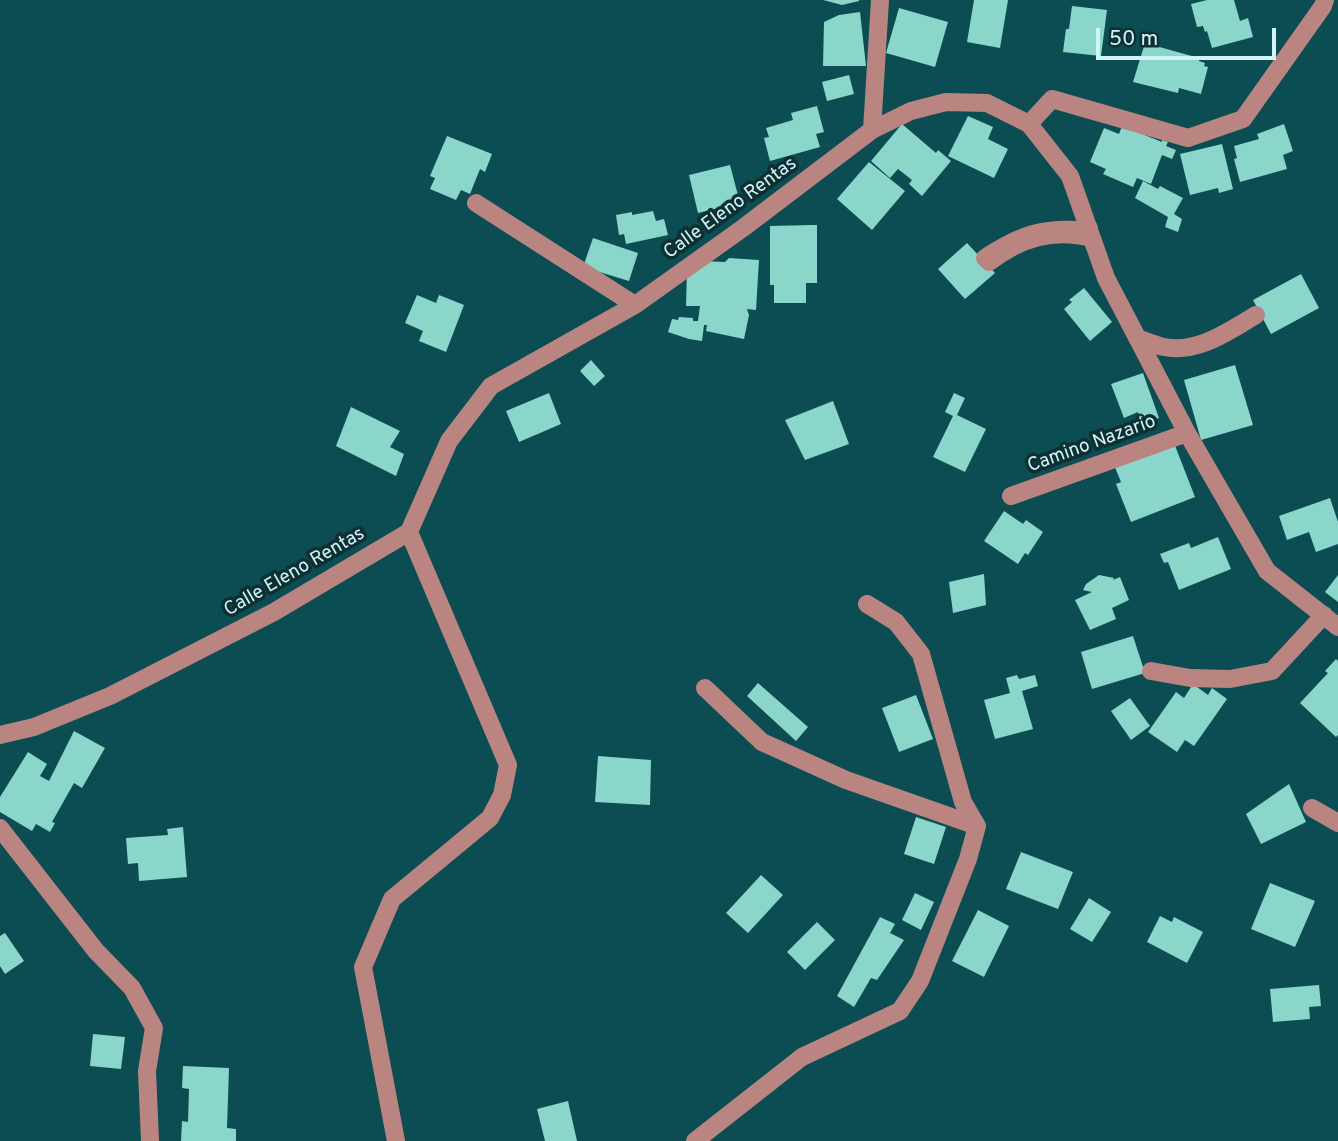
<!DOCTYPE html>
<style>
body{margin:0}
#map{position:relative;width:1338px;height:1141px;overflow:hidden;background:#0b4d53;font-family:Overpass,sans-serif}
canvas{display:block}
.scale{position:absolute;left:1096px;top:28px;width:180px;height:32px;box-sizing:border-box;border:4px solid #d0f5f9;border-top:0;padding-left:9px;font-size:21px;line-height:24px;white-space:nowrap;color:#d0f5f9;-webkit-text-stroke:5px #0e3033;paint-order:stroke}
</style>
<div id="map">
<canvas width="1338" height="1141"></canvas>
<div class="scale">50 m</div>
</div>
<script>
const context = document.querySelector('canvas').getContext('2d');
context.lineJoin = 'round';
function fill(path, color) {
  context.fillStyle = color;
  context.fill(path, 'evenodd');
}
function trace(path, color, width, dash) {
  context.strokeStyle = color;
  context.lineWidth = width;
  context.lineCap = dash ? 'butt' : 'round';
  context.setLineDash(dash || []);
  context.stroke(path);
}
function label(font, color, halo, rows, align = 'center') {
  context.font = font + ' Overpass,sans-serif';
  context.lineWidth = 7;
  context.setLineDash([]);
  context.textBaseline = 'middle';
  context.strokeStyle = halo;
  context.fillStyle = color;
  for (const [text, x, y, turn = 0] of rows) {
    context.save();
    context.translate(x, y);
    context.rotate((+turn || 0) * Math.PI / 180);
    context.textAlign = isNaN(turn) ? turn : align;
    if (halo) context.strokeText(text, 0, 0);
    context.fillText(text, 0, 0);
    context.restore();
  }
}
const building = new Path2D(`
 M823,0H859V1L842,5Z
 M974,0H1008L1000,48L967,42Z
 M1207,0H1234L1240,21L1248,18L1253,37L1212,48L1207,31L1205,32L1203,26L1197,27L1191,4Z
 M1072,6L1107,10L1101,56L1063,52L1066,29H1069Z
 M899,8L948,22L935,67L886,53Z
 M860,12L866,66H823L824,22L839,15Z
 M1145,43L1199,58V61L1205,63L1204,66L1208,67L1201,94L1179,88L1178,93L1133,82Z
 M849,75L854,94L827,101L822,82Z
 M817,106L824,132L816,134L820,147L770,161L764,138L769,137L766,128L793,120L791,113Z
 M968,116L993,127L988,139L1008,149L994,178L948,156Z
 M902,124L936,153L938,150L951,161L922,196L909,184L912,180L898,169L890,178L871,161Z
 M1284,124L1293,151L1283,155L1287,169L1240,182L1234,159L1237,158L1234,146L1259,139L1257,134Z
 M1122,126L1162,142V140L1168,142L1166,146L1176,150L1172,159L1162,155L1151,184L1137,178L1133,187L1103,174L1106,169L1090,162L1104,128L1119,134Z
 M447,136L492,154L485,172L480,169L470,194L461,190L456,200L430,189L435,178L430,176Z
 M1222,144L1233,189L1219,193L1218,188L1190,195L1180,154Z
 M869,162L905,191L872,230L837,199Z
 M730,165L740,203L698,213L689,175Z
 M1143,181L1158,189L1160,186L1183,198L1174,214L1182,219L1178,232L1165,227L1168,217L1135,198Z
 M653,211L656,221L664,219L668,235L626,244L624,234L619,235L616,215L632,212V215Z
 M812,225H817V283H806V303H774V285H770V226Z
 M593,238L638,253L629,281L583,267Z
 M967,243L995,273L965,299L938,269Z
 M729,258L759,260L756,310L747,309L749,315L744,339L706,331L707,325H704L702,341L689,339L668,332L672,319L678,320L679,317L693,318V321H698L700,306H686L687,269H701V261L725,262Z
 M1301,274L1319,308L1271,334L1253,300Z
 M1084,288L1112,322L1090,341L1064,309L1072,302L1069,300Z
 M417,295L436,303L439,295L464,305L446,352L419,341L423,331L405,323Z
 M591,360L605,376L594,386L580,371Z
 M1235,365L1253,425L1201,440L1184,380Z
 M1143,373L1159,418L1142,424L1138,412L1124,418L1111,384Z
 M549,393L561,424L519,442L506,411Z
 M954,393L965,398L957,415L986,429L965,472L933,457L953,416L945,412Z
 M833,401L849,444L805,460L785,420Z
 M351,407L400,431L390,447L404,454L396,476L336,446Z
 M1174,443L1195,497L1131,522L1116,484L1121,482L1112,460Z
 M1330,498L1338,522V544L1316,552L1309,532L1287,540L1279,516Z
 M1004,511L1023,524L1026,520L1043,532L1028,555L1025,553L1018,564L984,541Z
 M1218,537L1231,569L1179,590L1168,562L1164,563L1160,554L1189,543L1191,548Z
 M984,574L986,605L953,613L949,582Z
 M1099,575L1114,578L1113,580L1120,577L1129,600L1112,608L1116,619L1090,630L1075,600L1092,592L1083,590L1086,584Z
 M1338,575V602L1325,592Z
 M1133,636L1145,673L1092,689L1081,652Z
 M1336,659L1338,661V735L1336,737L1300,703L1328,673L1325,671Z
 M1017,675L1019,679L1035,675L1038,686L1022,691L1033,729L995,739L984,700L1010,693L1006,678Z
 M758,683L808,727L796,741L747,696Z
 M1193,684L1208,695L1212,688L1227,699L1194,746L1185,740L1177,752L1148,732L1176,692L1184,698Z
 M916,695L933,739L899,752L882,708Z
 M1130,698L1150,726L1131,740L1111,711Z
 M74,731L105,748L82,788L74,783L52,822L55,823L50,832L36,824L32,831L0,812V797L28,752L47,764L40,776L49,781Z
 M598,756L651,760L650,805L595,802Z
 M1289,784L1306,822L1261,844L1246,814Z
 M916,817L946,827L934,864L904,854Z
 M183,827L187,877L139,881L138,863L128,864L126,838L168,835L167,829Z
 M1021,852L1073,872L1058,909L1006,889Z
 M761,875L783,895L748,933L726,913Z
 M1270,883L1315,901L1295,947L1251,929Z
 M915,893L934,902L921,930L902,920Z
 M1089,898L1111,912L1092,942L1070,929Z
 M978,910L1009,926L984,977L952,961Z
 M1160,916L1172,922L1174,917L1203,932L1187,963L1147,942Z
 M880,917L895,924L890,933L904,940L877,980L871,978L854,1007L837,996Z
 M817,922L835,940L805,970L787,952Z
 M5,933L24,961L5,974L0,966V936Z
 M1319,985L1321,1006L1309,1007L1310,1019L1273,1022L1270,989Z
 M93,1034L125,1037L121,1069L90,1066Z
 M183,1066L229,1068L227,1128L236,1129V1141H181L182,1121L188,1122L189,1089L182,1088Z
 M568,1101L577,1141H545L537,1109Z`);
const minor = new Path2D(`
 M1029,124L1052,99L1188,138L1243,119L1323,6L1325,0
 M872,130L880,0
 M476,203L635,305
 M1089,228L1087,231C1045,226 1020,235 985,258L989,262C1021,238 1053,228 1092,238
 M1137,338C1146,341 1155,345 1164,347C1197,354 1229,331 1256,315
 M1011,496L1187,433
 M867,604L896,622L921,654L963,802L977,826
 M1151,671L1190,678L1230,679L1272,671L1324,615
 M0,735L34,727L110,696L274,612L409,532L449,441L491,386L635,305L743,228L872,130L911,111L946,102L987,103L1029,124L1070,176L1106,278L1187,433L1267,571L1338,627
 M1312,808L1338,823
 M0,828L96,951L132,988L154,1028L147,1071L150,1141
 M396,1141L363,967L392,899L490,818L502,795L508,765L409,532
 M695,1141L802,1057L900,1011L920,981L968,859L977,826L846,780L762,742L705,688`);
const streetNames = [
 ["Calle Eleno Rentas",731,209,-36],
 ["Camino Nazario",1092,445,-20],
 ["Calle Eleno Rentas",295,573,-30]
];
fill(building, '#8ad6cb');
trace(minor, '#ba8581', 18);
label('19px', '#d0f5f9', '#0e3033', streetNames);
</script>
